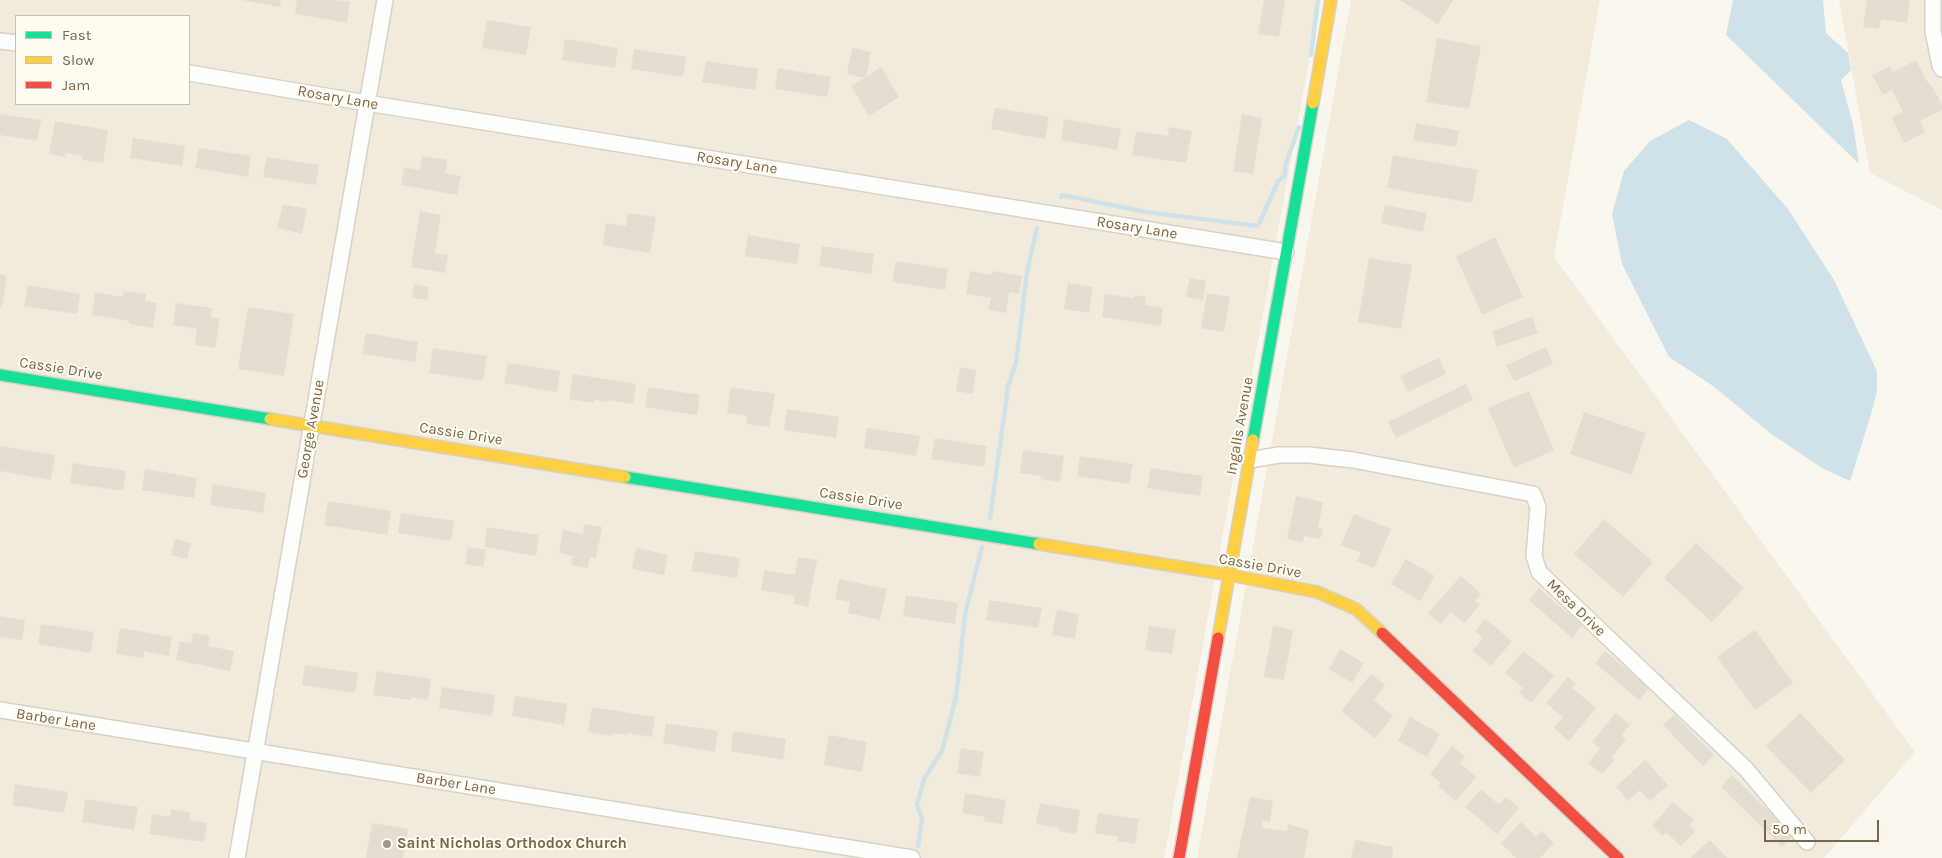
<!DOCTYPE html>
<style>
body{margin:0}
#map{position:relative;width:1942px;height:858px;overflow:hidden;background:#f9f6ee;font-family:Karla,sans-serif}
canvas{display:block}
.legend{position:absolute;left:15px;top:15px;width:175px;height:90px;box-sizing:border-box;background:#fffcf1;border:1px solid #c9c0af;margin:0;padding:6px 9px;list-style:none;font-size:15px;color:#79654c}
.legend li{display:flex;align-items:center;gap:10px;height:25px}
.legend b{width:25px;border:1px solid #c9c0af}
.scale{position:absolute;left:1764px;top:820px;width:115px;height:22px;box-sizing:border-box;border:2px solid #79654c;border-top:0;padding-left:6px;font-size:15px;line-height:18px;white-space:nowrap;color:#79654c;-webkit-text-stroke:4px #fffcf1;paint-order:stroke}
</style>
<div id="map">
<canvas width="1942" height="858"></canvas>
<ul class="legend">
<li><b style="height:6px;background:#16e098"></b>Fast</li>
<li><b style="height:6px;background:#ffcf43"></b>Slow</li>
<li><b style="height:6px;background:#f24e42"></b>Jam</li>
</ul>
<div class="scale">50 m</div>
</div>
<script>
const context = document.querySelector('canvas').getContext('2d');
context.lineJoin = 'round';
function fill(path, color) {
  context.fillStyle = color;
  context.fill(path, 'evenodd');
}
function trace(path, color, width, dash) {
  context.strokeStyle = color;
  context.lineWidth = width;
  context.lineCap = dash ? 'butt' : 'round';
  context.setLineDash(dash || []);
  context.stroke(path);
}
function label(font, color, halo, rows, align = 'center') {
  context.font = font + ' Karla,sans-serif';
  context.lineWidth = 4;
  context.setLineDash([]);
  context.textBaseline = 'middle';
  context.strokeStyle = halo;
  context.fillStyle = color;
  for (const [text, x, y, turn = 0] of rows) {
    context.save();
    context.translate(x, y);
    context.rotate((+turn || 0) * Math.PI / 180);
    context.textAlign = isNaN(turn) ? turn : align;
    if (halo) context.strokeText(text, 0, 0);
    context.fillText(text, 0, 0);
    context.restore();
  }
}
const residential = new Path2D(`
 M0,0H1320L1164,858H0ZM16,16H189V104H16Z
 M1351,0H1600L1554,257L1915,752L1824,858H1197Z
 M1839,0H1942V210L1870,173Z`);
const water = new Path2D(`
 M1733,0H1823L1826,33L1848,53L1851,70L1841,80L1853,124L1859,164L1726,35Z
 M1689,120L1727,139L1788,209L1834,280L1877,371V391L1870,418L1850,481L1822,468L1770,433L1713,386L1669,357L1622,264L1612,214L1624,171L1650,141Z`);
const stream = new Path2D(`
 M1311,55L1318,0
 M1061,197L1062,195L1146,212L1258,226L1278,181L1285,175V166L1299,127
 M990,518L1008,387L1016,363L1027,272L1037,228
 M918,846L922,818L917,805L924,779L942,751L956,697L965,615L982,547`);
const building = new Path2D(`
 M242,0H281L280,7Z
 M297,0H335L350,2L347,23L295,14Z
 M1264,0H1285L1279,37L1258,34Z
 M1400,0H1453L1438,24Z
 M1867,0H1910L1907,23L1881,19L1879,29L1863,27Z
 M487,20L531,27L526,55L482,48Z
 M1437,38L1481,46L1469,109L1426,102Z
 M565,39L618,48L615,68L562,60Z
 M852,48L871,52L866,77L881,67L899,97L869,116L851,86L865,78L847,74Z
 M634,49L686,57L683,77L631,69Z
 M1916,60L1928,83H1930L1942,105V110L1920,121L1925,132L1904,143L1892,118L1903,112L1892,90L1883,95L1872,75L1890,66L1893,72Z
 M706,61L758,69L755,90L702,82Z
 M778,68L831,77L827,97L775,89Z
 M995,108L1049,117L1045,139L991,129Z
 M0,114L41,120L37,141L0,135Z
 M1242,114L1262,118L1253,174L1233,171Z
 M1064,119L1121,129L1117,150L1061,140Z
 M55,121L108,130L103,163L82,160L83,156L66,153L65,157L49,154Z
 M1416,123L1459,131L1456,147L1413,140Z
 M1169,127L1192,131L1186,163L1132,155L1136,131L1168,136Z
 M133,138L185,146L182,166L130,158Z
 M199,148L251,156L248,177L195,168Z
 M1393,155L1478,170L1472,203L1387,188Z
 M422,156L447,160L445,173L461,176L457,195L401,185L404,167L420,170Z
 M267,157L319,165L316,185L263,177Z
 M283,204L307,209L302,234L277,228Z
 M1385,205L1427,213L1423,232L1381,223Z
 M420,211L441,215L435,253L448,255L445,273L411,267Z
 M628,213L656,217L650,253L603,245L606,223L626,226Z
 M748,235L800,244L797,264L745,256Z
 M1495,237L1523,297L1482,315L1456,256Z
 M822,246L874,254L871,274L819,266Z
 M1369,258L1412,265L1401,329L1358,322Z
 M896,261L948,269L945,290L892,282Z
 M970,271L992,275V271L1022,276L1019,294L1009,292L1006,313L988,310L991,298L966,294Z
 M0,274L7,276L2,307H0Z
 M1190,278L1206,281L1203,300L1186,297Z
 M1068,283L1093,287L1089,313L1064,309Z
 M414,284L429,287L427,300L412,298Z
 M28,285L80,294L77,314L24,306Z
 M124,291L146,294L145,301L157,303L153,328L129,324V321L92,315L95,292L123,297Z
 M1207,293L1230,297L1224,332L1201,328Z
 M1105,294L1134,298V295L1146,297L1145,305L1163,308L1161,326L1102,317Z
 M176,303L212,308L211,317L220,318L215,348L195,345L197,329L173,325Z
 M248,307L294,314L284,376L238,369Z
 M1532,317L1538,333L1497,347L1492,331Z
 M366,333L418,342L415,362L362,354Z
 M1546,347L1553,364L1514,381L1506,365Z
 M433,348L487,356L483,381L429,373Z
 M1439,358L1446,374L1408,392L1400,376Z
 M508,363L560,371L557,392L504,383Z
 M960,367L976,370L973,394L956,391Z
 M573,374L636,384L633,404L609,400L608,402L594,400L593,403L569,399Z
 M1466,384L1473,400L1396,438L1388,422Z
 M648,387L700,395L697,415L645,407Z
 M731,387L775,394L769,427L746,424L747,416L727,413Z
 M1529,391L1554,450L1514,468L1488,408Z
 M787,409L839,417L836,438L784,430Z
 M1584,412L1646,433L1632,475L1570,454Z
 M867,428L920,436L916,456L864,448Z
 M935,438L987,446L984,467L931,459Z
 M0,446L55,455L51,480L0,471Z
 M1023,450L1064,456L1060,482L1040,479L1041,476L1020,473Z
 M1080,456L1133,464L1129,484L1077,476Z
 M73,463L126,471L123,491L70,483Z
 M1151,468L1203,476L1200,496L1147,488Z
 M145,469L197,478L194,498L142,490Z
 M213,484L266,493L263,513L210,505Z
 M1296,496L1323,502L1318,528L1323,529L1320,539L1304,536L1303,542L1287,539Z
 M328,501L391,511L387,535L324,525Z
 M401,513L454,521L451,541L398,533Z
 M1354,514L1391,529L1374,568L1357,561L1361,553L1341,545Z
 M1604,519L1653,562L1623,597L1574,554Z
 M584,524L602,527L596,558L590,557L588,568L571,565L573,556L559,553L563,530L583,534Z
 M487,527L539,535L536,556L484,547Z
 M175,539L191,543L187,559L171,555Z
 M1696,543L1744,588L1712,622L1664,578Z
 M468,547L486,550L483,567L465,564Z
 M636,548L668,555L664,575L632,569Z
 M695,551L740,558L737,578L691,571Z
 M798,557L817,560L808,607L794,604L795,596L761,590L765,570L795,575Z
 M1406,559L1435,576L1420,601L1391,584Z
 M1461,576L1481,594L1475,601L1480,605L1464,623L1451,612L1441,624L1428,613Z
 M839,579L887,589L880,620L848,613L850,602L835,599Z
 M1539,588L1582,626L1572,638L1529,600Z
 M906,595L958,603L955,624L903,616Z
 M989,600L1042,608L1038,628L986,620Z
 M1057,610L1079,614L1075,639L1052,635Z
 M0,616L25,620L22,640L0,637Z
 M1485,619L1512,641L1491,666L1472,651L1483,638L1475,631Z
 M41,624L94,632L91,653L38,644Z
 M1149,626L1176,630L1172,654L1145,650Z
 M1273,626L1293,630L1284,680L1264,677Z
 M120,628L172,637L169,656L144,651L143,658L116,654Z
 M1755,630L1793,683L1755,710L1717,657Z
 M193,633L210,636L208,646L234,651L230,671L176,660L180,641L191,643Z
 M1340,649L1364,663L1352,683L1329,669Z
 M1524,651L1554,676L1531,703L1519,693L1523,688L1505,673Z
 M1605,651L1649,688L1639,700L1595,663Z
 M305,665L358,673L355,693L302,685Z
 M377,671L431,679L428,700L411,697L410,700L373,695Z
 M1371,674L1385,685L1374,700L1393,716L1375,738L1341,711Z
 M1568,677L1576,684L1572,688L1596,708L1569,741L1554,728L1563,717L1546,703Z
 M442,687L495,695L492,716L439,708Z
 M515,696L567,704L564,725L512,716Z
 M592,707L655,717L652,737L627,733V735L613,733L612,736L588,732Z
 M1616,713L1630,725L1622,735L1626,739L1611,758L1614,760L1602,774L1588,763L1600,749L1592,742Z
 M1800,713L1845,760L1811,793L1766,746Z
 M1674,714L1714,755L1703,766L1663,725Z
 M1410,717L1440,734L1427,757L1398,741Z
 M666,723L718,731L715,752L663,743Z
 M733,731L786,739L783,760L731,751Z
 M829,735L867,742L862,772L824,765Z
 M1452,746L1465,757L1460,763L1476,777L1456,801L1438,786L1441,783L1430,774Z
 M961,748L984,752L980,777L957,773Z
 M1645,760L1668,785L1650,801L1640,790L1628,801L1616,787Z
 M1732,775L1793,835L1782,847L1721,787Z
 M15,784L68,792L64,813L12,805Z
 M1481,789L1499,805L1506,797L1519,808L1497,834L1465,807Z
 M965,793L1006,800L1002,824L984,821L985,817L962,813Z
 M1250,797L1273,801L1270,822L1262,821L1263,828L1287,831L1288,824L1309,830L1304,858H1237Z
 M85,799L138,807L134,830L82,822Z
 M1673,802L1694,820L1689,826L1695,831L1681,846L1666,832L1663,836L1652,826Z
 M1040,803L1080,810L1076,834L1059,831V828L1036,824Z
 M171,809L190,812L189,820L207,823L204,842L149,834L152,814L170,817Z
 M1098,813L1139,819L1135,844L1117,841L1118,837L1095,833Z
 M1521,822L1536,837L1542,831L1554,843L1540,858H1516L1501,843Z
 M372,823L408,829L403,858H366Z
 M1355,840L1393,847L1392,858H1351Z
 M1710,840L1727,858H1692L1691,857Z`);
const street = new Path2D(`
 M1933,0V31L1940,66L1942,69
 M0,41L16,43
 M189,73L367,103L1286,252
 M1249,460L1279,455H1309L1353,460L1533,494L1538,507L1534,556L1539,572L1746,769L1807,842
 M0,710L912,858
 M237,858L385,0`);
const fast = new Path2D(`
 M0,375L270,419
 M1253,440L1313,103
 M625,477L1039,544`);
const slow = new Path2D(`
 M1313,103L1331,0
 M270,419L625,477
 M1039,544L1230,575L1317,592L1356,609L1382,633
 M1218,638L1253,440`);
const jam = new Path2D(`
 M1382,633L1618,858
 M1179,858L1218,638`);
const markers = [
 [387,844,5,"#a69885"]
];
const streetNames = [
 ["Rosary Lane",338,98,10],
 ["Rosary Lane",737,163,9],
 ["Rosary Lane",1137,228,9],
 ["Cassie Drive",61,369,9],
 ["Ingalls Avenue",1240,426,-80],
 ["George Avenue",311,429,-80],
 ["Cassie Drive",461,434,9],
 ["Cassie Drive",861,499,9],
 ["Cassie Drive",1260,566,10],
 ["Mesa Drive",1576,608,44],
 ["Barber Lane",56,720,9],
 ["Barber Lane",456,784,9]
];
const poiNames = [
 ["Saint Nicholas Orthodox Church",397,844]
];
fill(residential, '#f2ebdc');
fill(water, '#cfe2ea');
trace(stream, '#cfe2ea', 4.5);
fill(building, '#e4ded2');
trace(street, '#d6d2c9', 18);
trace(fast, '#d7d2c9', 14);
trace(slow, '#d7d2c9', 14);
trace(jam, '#d7d2c9', 14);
trace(street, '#fefefc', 15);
trace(fast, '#16e098', 11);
trace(slow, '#ffcf43', 11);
trace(jam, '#f24e42', 11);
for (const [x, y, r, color] of markers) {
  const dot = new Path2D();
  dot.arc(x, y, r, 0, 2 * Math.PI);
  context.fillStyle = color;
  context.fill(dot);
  trace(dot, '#fffcf1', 2);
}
label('15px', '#79654c', '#fffcf1', streetNames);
label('bold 15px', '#79654c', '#fffcf1', poiNames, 'left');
</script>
